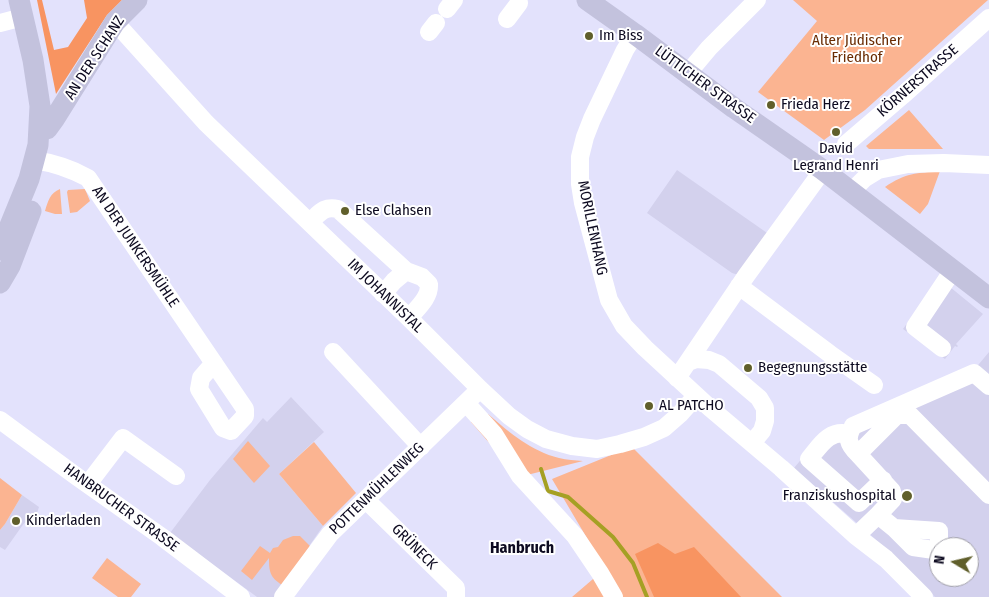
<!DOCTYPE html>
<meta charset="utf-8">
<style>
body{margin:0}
#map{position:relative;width:989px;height:597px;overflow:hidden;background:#e3e2fc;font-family:"Fira Sans Condensed",sans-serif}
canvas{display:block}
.north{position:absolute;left:929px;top:537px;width:50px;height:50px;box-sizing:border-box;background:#fff;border:1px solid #9e9da6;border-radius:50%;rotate:279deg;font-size:14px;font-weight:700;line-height:20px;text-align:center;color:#0d0a20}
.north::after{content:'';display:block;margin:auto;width:18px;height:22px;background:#605f2b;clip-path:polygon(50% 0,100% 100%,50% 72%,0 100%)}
</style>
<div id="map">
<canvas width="989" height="597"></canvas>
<div class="north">N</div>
</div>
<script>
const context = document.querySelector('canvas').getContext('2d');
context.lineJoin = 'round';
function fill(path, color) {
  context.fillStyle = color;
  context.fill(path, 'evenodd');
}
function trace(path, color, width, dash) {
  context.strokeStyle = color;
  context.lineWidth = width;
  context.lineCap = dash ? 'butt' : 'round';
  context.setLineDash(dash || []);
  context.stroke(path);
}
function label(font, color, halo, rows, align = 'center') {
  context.font = font + ' "Fira Sans Condensed",sans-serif';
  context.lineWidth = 4;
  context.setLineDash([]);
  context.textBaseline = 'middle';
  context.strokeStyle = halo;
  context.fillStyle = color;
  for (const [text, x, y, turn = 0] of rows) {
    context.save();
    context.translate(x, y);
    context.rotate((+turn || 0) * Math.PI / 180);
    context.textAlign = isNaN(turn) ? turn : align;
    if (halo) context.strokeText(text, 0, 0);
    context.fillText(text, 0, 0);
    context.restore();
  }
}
const built = new Path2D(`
 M677,170L770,235L739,275L732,273L647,213Z
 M939,278L983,314L956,344L958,346L957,347L955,346L945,359L903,329Z
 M989,352V597H935L898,559L794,468L824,432L974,370ZM939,547H969V577H939Z
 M291,397L324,432L279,474L323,526L274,597H257L170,533L210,480L263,418L267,422Z
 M22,495L39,507L35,519H28L22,526L5,550L0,547V530L5,524Z`);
const green = new Path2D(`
 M793,0H988L865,110L824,140L758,92L817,21Z
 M909,110L943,149H869L866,146Z
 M940,171L928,204L920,214L885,187C905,173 917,173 940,171Z
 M60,189L62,214H55L45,211C48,201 50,193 60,189Z
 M85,189L90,201L77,212L70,213L67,192L68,190Z
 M488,414C510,433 531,451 559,458C567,460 575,460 583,461L519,477L471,422L480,415Z
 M248,441L270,466L254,483L233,459Z
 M314,442L356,493L323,526L279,474Z
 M634,449L782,597H572L600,573L607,572L552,479L621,451Z
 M0,478L22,495L5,524L0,530Z
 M293,536H300L310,546L282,585C270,577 269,572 269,558L252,580L241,571L260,546L270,553L273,548L278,547L283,540Z
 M107,558L141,584L131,597H118L92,578Z`);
const forest = new Path2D(`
 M37,0H42L54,50L68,47L87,18L84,0H122L107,15L56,94Z
 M658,543L675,554L694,547L741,597H654L635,554Z`);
const stream = new Path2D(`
 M541,469L548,491L568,497L613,537L633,563L647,597`);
const minor = new Path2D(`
 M447,9L454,0
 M507,19L519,3
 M115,22L206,123L409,318L480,389L509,416L527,429L546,439L572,446L597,449L620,444L644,437L664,428L680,414L696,396
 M0,23L23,17
 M429,32L436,23
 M635,34L625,50L592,119L585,137L580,157V184L583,203L609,300L624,326L645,348L710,408L781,468L856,536L886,559L924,597
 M688,73L709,48L757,0
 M846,144L902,96L989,18
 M34,160C54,163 70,168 88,178L245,409V416L231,431L223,428L199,389L201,378L214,363
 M851,192L865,178L878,170L908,164L944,163L989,165
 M310,222C320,213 323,206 338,209L406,271
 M739,286L830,354L874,385
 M383,294L394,281L406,271L422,277L429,284C430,298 417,308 409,318
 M942,348L915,327L953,270
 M333,352L421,447
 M688,362L696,359L709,360L719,364L759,398L765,408V421L762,431L752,443
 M677,378L746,276L823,170
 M466,403L494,434L520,476L575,536L600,573L614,597
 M0,420L76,476L162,537L241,597
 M849,434C829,429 820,446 809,459L859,503L883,480
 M858,454C848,444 846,439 853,426L974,373L989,386
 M88,484L123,438L176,476
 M366,500L456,588V597
 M878,515L894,528L939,531V547L934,550L913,547L894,528
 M856,536L878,515L893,499L892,491L858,454L897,415H910L989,495
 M283,597L330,534L480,389`);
const major = new Path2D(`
 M587,0L635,34L734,108L823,170L989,298
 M47,129L55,118L115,22L137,0
 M0,250L29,179L38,145L40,106L33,60L19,0
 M0,283L10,266L31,211`);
const markers = [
 [589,36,5,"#605f2b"],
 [771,105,5,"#605f2b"],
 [836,132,5,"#605f2b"],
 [345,211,5,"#605f2b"],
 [748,368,5,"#605f2b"],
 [649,406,5,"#605f2b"],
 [907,496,6,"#605f2b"],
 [16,521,5,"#605f2b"]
];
const poiNames = [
 ["Im Biss",599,36],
 ["Frieda Herz",781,105],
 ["David",836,149,"center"],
 ["Legrand Henri",836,166,"center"],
 ["Else Clahsen",355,211],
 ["Begegnungsstätte",758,368],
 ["AL PATCHO",659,406],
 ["Franziskushospital",896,496,"right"],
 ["Kinderladen",26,521]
];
const parkNames = [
 ["Alter Jüdischer",857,41],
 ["Friedhof",857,58]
];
const streetNames = [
 ["AN DER SCHANZ",95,58,-57],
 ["KÖRNERSTRASSE",918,81,-41],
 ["LÜTTICHER STRASSE",705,85,36],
 ["MORILLENHANG",592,228,78],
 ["AN DER JUNKERSMÜHLE",135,247,56],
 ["IM JOHANNISTAL",385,296,44],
 ["POTTENMÜHLENWEG",377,489,-44],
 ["HANBRUCHER STRASSE",121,508,36],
 ["GRÜNECK",414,547,45]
];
const neighbourhoodNames = [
 ["Hanbruch",522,549]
];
fill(built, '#d3d1ed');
fill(green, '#fbb491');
fill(forest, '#f89461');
trace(stream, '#a5a024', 4);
trace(minor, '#fff', 18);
trace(major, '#c3c2dd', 21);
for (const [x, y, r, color] of markers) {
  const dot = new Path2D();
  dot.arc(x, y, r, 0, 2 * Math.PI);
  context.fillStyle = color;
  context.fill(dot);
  trace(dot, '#fff', 2);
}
label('15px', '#0d0a20', '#fff', poiNames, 'left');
label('15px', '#6a2c03', '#fff', parkNames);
label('15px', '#0d0a20', '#fff', streetNames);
label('bold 16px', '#0d0a20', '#fff', neighbourhoodNames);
</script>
